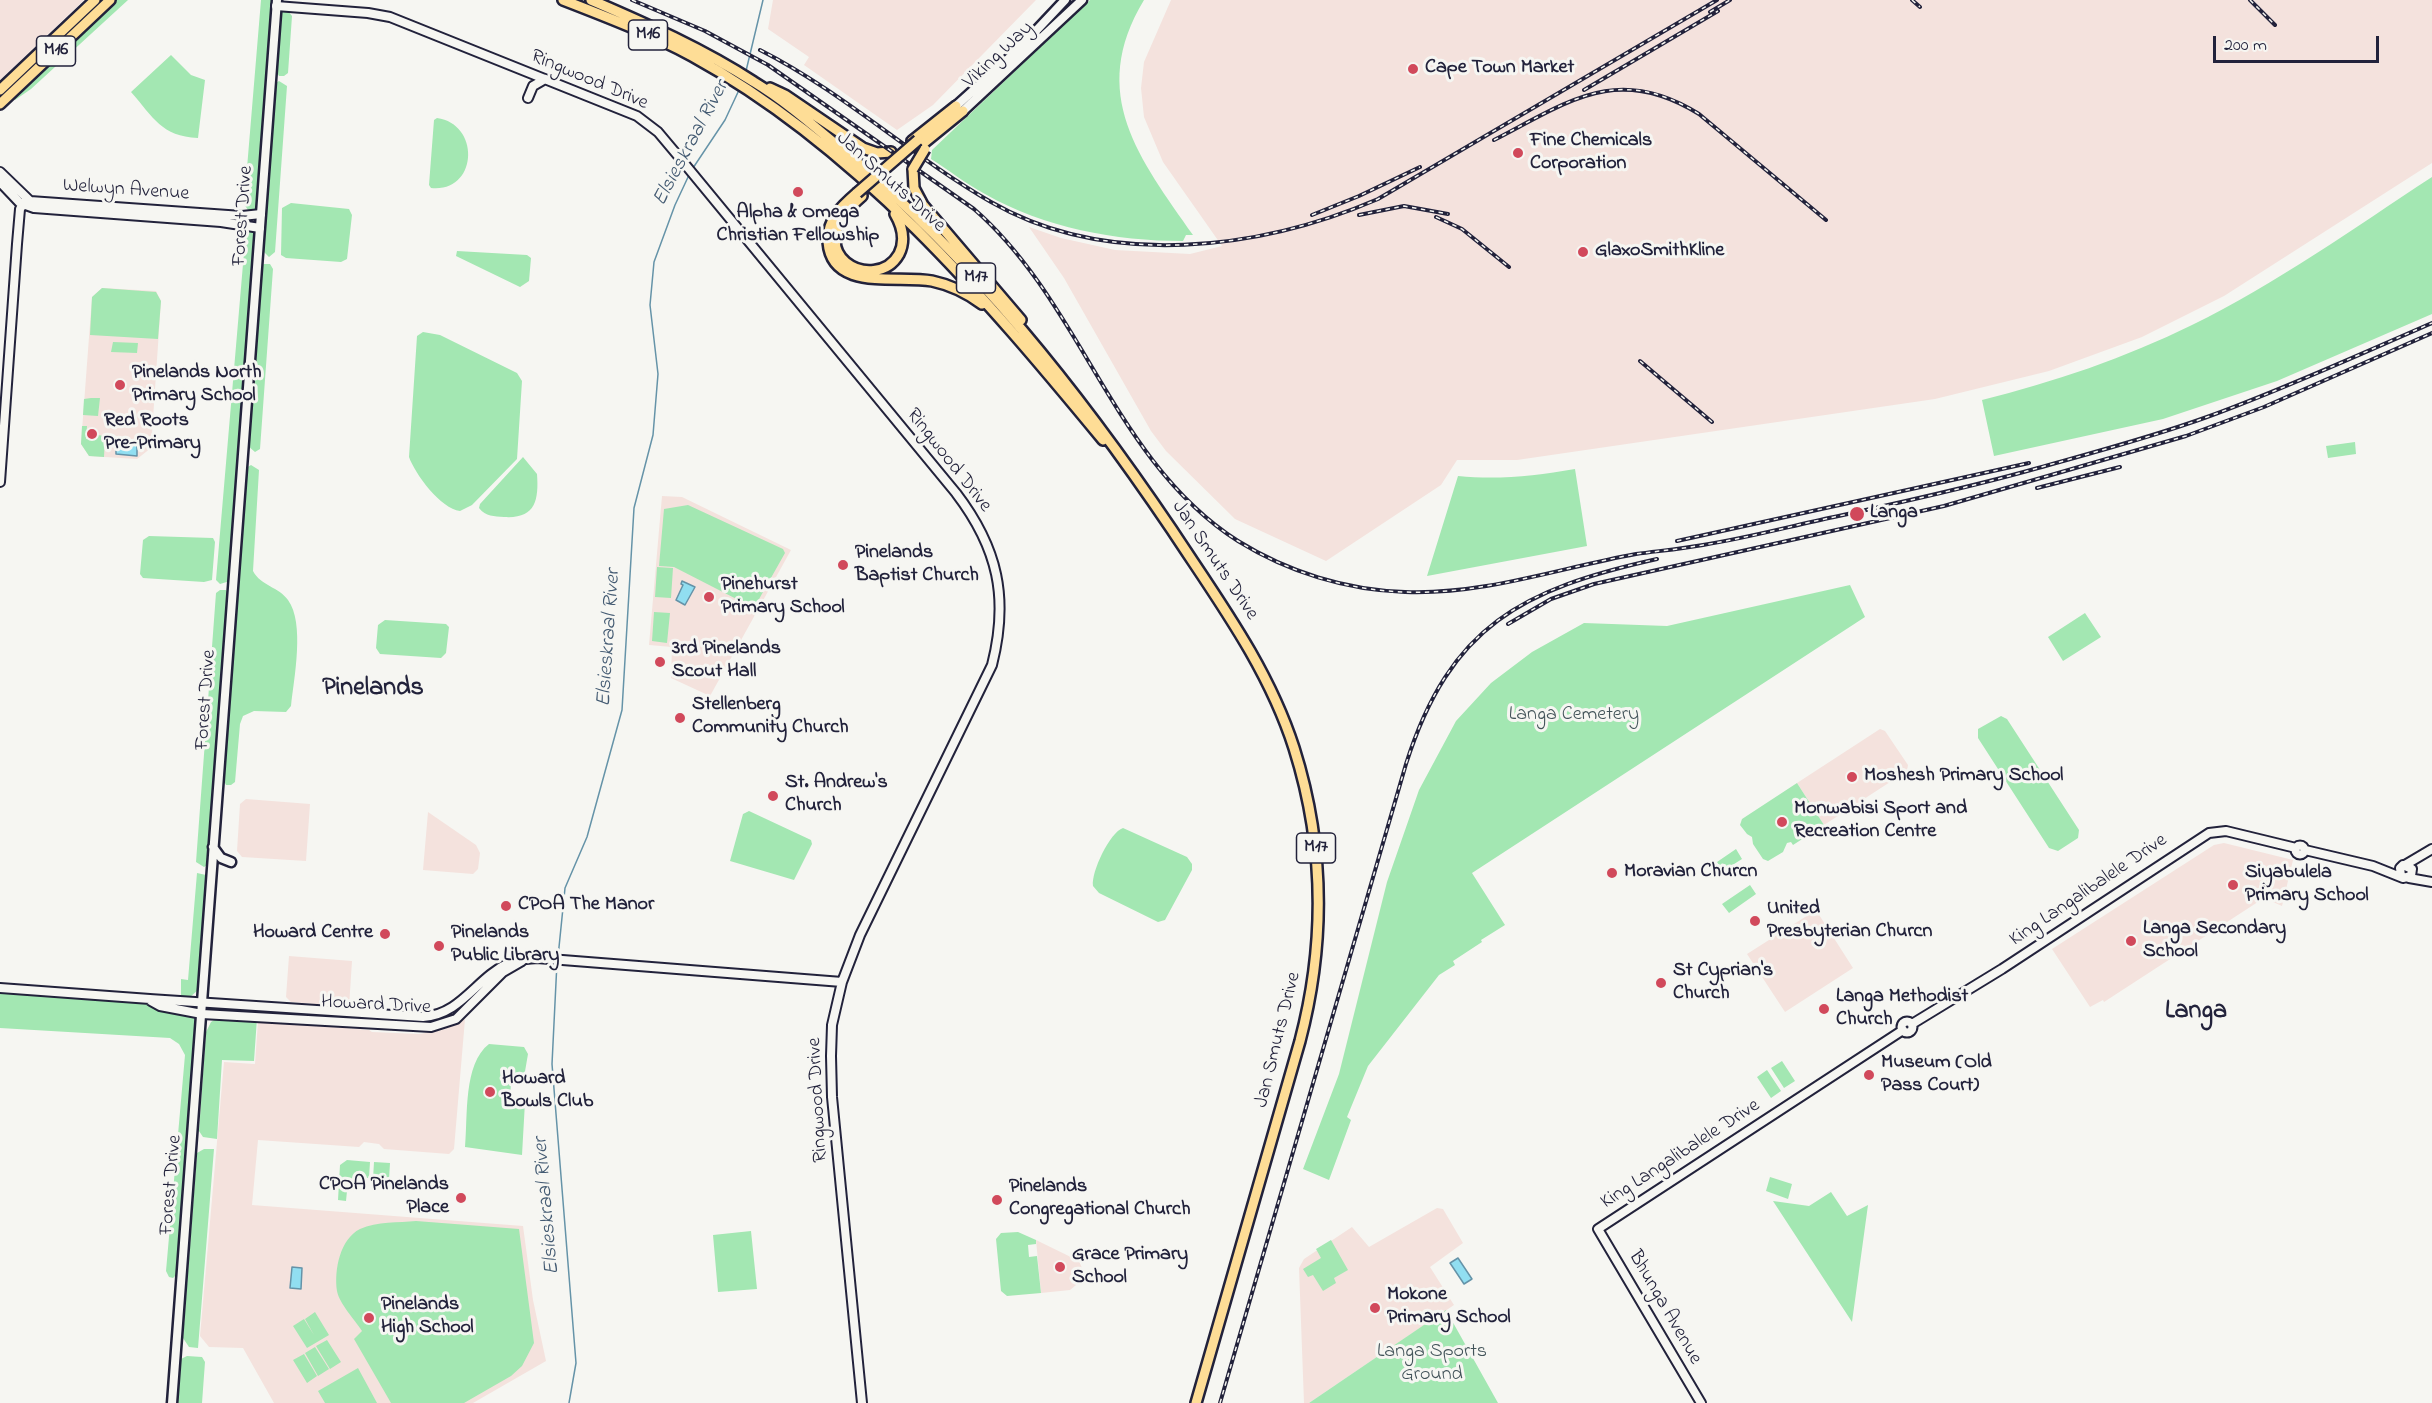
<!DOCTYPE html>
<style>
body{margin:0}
#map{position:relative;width:2432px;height:1403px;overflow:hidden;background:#f6f6f2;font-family:"Indie Flower",sans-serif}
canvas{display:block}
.scale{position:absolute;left:2213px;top:36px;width:166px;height:27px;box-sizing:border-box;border:3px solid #22223b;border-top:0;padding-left:8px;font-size:18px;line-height:21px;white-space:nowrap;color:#22223b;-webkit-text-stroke:4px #f6f6f2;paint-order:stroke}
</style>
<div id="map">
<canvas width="2432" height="1403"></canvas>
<div class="scale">200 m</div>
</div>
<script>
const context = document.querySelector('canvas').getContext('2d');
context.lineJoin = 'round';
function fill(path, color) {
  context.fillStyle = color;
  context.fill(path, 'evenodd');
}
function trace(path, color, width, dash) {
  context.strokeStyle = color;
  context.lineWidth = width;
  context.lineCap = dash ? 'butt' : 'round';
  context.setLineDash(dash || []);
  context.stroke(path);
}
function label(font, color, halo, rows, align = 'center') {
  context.font = font + ' "Indie Flower",sans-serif';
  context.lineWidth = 6;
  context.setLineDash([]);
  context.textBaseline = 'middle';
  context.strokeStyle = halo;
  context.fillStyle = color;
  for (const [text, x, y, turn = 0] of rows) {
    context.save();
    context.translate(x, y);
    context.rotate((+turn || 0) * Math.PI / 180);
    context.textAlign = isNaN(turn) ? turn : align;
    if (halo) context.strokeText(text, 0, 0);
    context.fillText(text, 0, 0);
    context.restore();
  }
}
const built = new Path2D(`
 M0,0H84L0,80Z
 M773,0H1036L933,105L897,130L804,65L809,57L768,29Z
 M1171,0H2432V163L2224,296L2142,337L2049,371L1935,399L1517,460H1457L1441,485L1326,561L1235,519L1166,451L1151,431L1064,278L1029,227L1061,238L1115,250L1190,254L1222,246L1163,162L1144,117L1141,88L1144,62Z
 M102,288L156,291L161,301L151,448L137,459L89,456L81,444L92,297Z
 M662,496L682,497L791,550L710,696L671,678L672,647L649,645Z
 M1880,729L1885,731L1908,765L1907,771L1824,825L1797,783Z
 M246,799L310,804L306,861L242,857L237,851L240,804Z
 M428,812L476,845L480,853L478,869L473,874L423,870Z
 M2224,843L2293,860L2282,906L2264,898L2104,1002L2103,1000L2090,1007L2052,949L2214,845Z
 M1816,910L1853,968L1785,1012L1747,954Z
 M289,956L352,961L349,1007L291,1002L286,997Z
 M465,1019L454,1149L449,1154L384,1149L379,1144L364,1142L359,1147L258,1140L252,1205L523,1226L533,1300L546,1361L473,1403H274L243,1348L209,1347L200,1336L224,1062L255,1064L258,1021L369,1030L372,1032L419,1034L442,1030Z
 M1437,1208L1443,1209L1463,1243L1430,1267L1454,1305L1309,1403H1304L1299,1268L1304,1259L1352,1227L1369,1247Z
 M1036,1240L1079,1261L1084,1273L1081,1281L1070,1290L1041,1293Z`);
const green = new Path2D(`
 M113,0H128L31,89L15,100L13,97Z
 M261,0H272L259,205L254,211L248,210L244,204Z
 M1090,0H1144C1087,94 1140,159 1193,235H1186L1183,241C1115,241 1045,228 985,194C966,184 949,170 931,159L932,150Z
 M283,11H288L292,16L288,73L284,76H279L275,69L280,12Z
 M171,55L191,75L205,80L198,138C161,136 154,118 131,92Z
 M279,81L287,86L275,252L269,257L262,250L274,84Z
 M437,118C481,124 478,193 431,188L429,185L434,120Z
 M2432,177V314L2277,381L2163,419L1994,456L1982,400C2054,382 2125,358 2192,325C2276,284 2354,228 2432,177Z
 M291,203L349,209L352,215L347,259L341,262L286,258L281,255L282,208Z
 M246,229H255L256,232L230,581L220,584L216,580Z
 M457,251L527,255L531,258L529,281L520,287L456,256Z
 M264,264H270L273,269L260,449L255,452L248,446L260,267Z
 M102,288L156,292L161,301L158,339L90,335L92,297Z
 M423,332L440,335L517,373L522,381L517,459L472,505L460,511C441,509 415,474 409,457L417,336Z
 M113,342L138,343L137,353L111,352Z
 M91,398H100L98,416L83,415L84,399Z
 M82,426H87L86,439L96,440L97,435L105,436L104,457L89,456L81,444Z
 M2355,442L2356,454L2328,458L2326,446Z
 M523,457L537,474C539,501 535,519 504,517C494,516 486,517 479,508L480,504Z
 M251,465L259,470L253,571C261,586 279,587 288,600C305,623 294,678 291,706L286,712L254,711L243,716L240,724L235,782L231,785H226L223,779L246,468Z
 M1575,469L1587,546L1427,576L1458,476C1498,480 1535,476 1575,469Z
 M688,505L783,549L785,553L754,608L674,567L659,566L664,509Z
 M149,536L213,538L215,542L212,580L204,582L143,578L140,574L143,540Z
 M657,567L673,568L671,598L655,597Z
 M1850,585L1865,617L1472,873L1505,925L1481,940L1482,942L1453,961L1455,965L1439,975L1368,1066L1347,1117L1351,1120L1329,1180L1303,1169L1339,1074L1387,882L1419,790L1456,721L1491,683L1532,652L1584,623L1667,626Z
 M220,590H226L230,595L209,864L204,867L196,862L216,593Z
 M654,612L670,613L667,643L652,641Z
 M2085,613L2101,637L2063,661L2048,637Z
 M385,620L446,624L449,627L446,653L441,658L380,654L376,648L378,625Z
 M2001,716L2007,719L2079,830L2078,838L2058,851L2049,848L1978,738V729Z
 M1797,783L1824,825L1793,845L1791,842L1787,843L1783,852L1768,861L1763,859L1753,844L1752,837L1747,834L1740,825L1742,819Z
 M749,811L811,840L812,844L794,880L730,861L743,814Z
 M1123,828L1187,857L1192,864V870L1165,920L1158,922L1099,893L1093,886C1091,872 1110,832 1123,828Z
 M1736,849L1742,859L1723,871L1717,862Z
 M197,873L206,875L208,878L198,990L189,998L181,997V979L188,980Z
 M1750,885L1756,894L1729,913L1722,904Z
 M0,991C35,993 175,998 196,1020L178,1273L173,1278L169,1277L166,1271L185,1055L179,1044L170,1038L0,1028Z
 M219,1017L257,1018L254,1061L222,1060L217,1139L203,1137L199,1131L206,1032L211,1022Z
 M489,1044L524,1047L528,1054L523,1083L511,1082L510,1101L525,1102L522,1155L465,1147C468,1116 463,1064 489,1044Z
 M1782,1061L1795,1081L1784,1088L1771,1068Z
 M1767,1070L1781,1091L1771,1098L1757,1077Z
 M204,1149H214L198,1348L189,1347L183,1338L197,1153Z
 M347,1160L370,1162L369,1178H364L363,1182L348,1181L346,1201L338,1200L340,1165Z
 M374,1162L390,1163L389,1180L373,1179Z
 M1770,1177L1792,1184L1788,1199L1766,1191Z
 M1831,1192L1847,1216L1868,1205L1852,1322L1773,1201L1809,1206Z
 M416,1221L519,1229L534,1343L522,1366L511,1376L464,1403H391L354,1339L362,1331C355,1320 339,1303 337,1291C334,1270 340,1239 360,1229C377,1221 399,1223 416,1221Z
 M751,1231L757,1289L718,1292L713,1235Z
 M1018,1232L1036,1240V1244L1028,1245L1029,1257L1037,1256L1041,1293L1007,1296L1001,1291L996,1239L1001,1233Z
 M1331,1240L1348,1270L1334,1278L1336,1283L1323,1291L1313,1275L1308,1277L1303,1269L1321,1258L1316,1249Z
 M1446,1310L1498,1403H1309Z
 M315,1312L329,1335L307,1348L293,1326L304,1319L314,1335L305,1319Z
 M327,1340L341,1362L330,1369L316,1346Z
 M315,1347L329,1369L318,1376L305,1353Z
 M304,1354L317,1376L307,1383L293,1360Z
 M187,1356L202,1357L205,1362L202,1403H176L179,1360Z
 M358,1368L377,1403H325L318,1391Z`);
const water = new Path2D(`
 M116,444L137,445V456L116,454Z
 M682,581L695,587L685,605L676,600L683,585L681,584Z
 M1458,1258L1472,1279L1464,1284L1450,1263Z
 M292,1267L302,1268L301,1289L290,1288Z`);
const stream = new Path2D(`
 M746,71L763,0
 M693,168L725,120L739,90
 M558,957L565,888L587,837L622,710L634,508L653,435L658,374L650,305L654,262L675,205L689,175
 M557,962L552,1064L576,1363L569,1403`);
const tertiary = new Path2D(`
 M276,6L368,13L390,17L637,116L658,132L679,157L956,493C998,548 1009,598 992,665L860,935L842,982L832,1025L831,1056L832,1097L862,1403
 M528,98L533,86L545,79
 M0,172L30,201L242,216L261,214
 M0,182L20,203L34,208L221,222L260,228
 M0,482L17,244L20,209L26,200
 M2295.5 850a4.5 4.5 0 1 1 9 0a4.5 4.5 0 1 1-9 0Z
 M2305,850L2373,866L2403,878L2411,876L2412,869L2403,865L2400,868L2401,876
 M2405,865L2432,849
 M2409,878L2432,882
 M0,988C141,999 281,1008 423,1017C462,1014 476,978 509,963C517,959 528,959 537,958L842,982
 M151,1001L160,1006L202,1014L431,1027L456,1019L503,972L522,961
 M1901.5 1027a5.5 5.5 0 1 1 11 0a5.5 5.5 0 1 1-11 0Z
 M1912,1024L2002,969L2209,833L2226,831L2296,848
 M1701,1403L1598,1229L1903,1030`);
const secondary = new Path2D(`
 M956,106L1017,51L1065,0
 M963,111L1082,0
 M213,847L221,858L231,862
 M172,1403L277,0`);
const primary = new Path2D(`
 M563,0C607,17 651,34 692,56C858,147 985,297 1103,440
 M591,0C647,24 703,49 754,82C787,102 816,128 845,152C974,260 1078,391 1172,530C1218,600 1268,667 1294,748C1325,846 1326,942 1300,1041L1196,1403
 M770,88L785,95L863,148L877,153L891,152
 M0,90L95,0
 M0,104L110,0
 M912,141L956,106
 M920,146L963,111
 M913,169L914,188L923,205L1021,320
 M857,193C842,206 827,219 828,242C832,293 899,274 932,281C951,285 967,293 982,304
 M862,196C793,255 876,295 899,254C906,240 902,226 895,214`);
const rail = new Path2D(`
 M632,0L705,31L768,65L974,209C1083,304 1113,461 1238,541C1288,572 1346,590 1405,592C1484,595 1559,568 1636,554C1658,551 1681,549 1703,545C1747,538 1791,526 1834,517C1903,502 1971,487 2038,468C2095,452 2152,437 2207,417C2284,389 2358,355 2432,323
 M1912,0L1920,7
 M2250,0L2275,25
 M1710,12L1730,0
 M760,50C843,92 911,156 991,202C1108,269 1260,250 1378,199L1717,0
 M1584,90L1718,11
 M1494,140C1568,102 1617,63 1699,114L1826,220
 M1312,215L1359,196L1420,167
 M1359,215L1404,206L1448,214
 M1436,217L1462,229L1509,267
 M1640,361L1712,422
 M2037,488L2120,467
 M1677,541L2029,463
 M1508,624L1551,599L1594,584L1944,506L2186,436L2264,407L2432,333
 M1220,1403L1406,764C1450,625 1523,589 1657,559`);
const primaryBridge = new Path2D(`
 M913,169L925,149
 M857,193L918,140`);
const markers = [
 [1413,69,6,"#d1495b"],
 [1518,153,6,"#d1495b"],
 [798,192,6,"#d1495b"],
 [1583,252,6,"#d1495b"],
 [120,385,6,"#d1495b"],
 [92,434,6,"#d1495b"],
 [1857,514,8,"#d1495b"],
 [843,565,6,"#d1495b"],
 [709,597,6,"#d1495b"],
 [660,662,6,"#d1495b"],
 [680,718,6,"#d1495b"],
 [1852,777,6,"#d1495b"],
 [773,796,6,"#d1495b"],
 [1782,822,6,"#d1495b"],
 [1612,873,6,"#d1495b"],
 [2233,885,6,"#d1495b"],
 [506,906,6,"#d1495b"],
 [1755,921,6,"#d1495b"],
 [385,934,6,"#d1495b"],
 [2131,941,6,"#d1495b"],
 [439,946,6,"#d1495b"],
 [1661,983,6,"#d1495b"],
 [1824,1009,6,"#d1495b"],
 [1869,1075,6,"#d1495b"],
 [490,1092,6,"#d1495b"],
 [461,1198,6,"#d1495b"],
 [997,1200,6,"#d1495b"],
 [1060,1267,6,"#d1495b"],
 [1375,1308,6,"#d1495b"],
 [369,1318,6,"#d1495b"]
];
const shields = [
 [648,35,39],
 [56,51,39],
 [976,278,39],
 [1316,848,39]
];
const shieldNames = [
 ["M16",648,35],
 ["M16",56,51],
 ["M17",976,278],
 ["M17",1316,848]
];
const streetNames = [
 ["Viking Way",999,56,-43],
 ["Ringwood Drive",589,81,23],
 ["Jan Smuts Drive",890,183,42],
 ["Welwyn Avenue",126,191,4],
 ["Forest Drive",244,216,-86],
 ["Ringwood Drive",948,461,52],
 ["Jan Smuts Drive",1214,561,56],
 ["Forest Drive",207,700,-86],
 ["King Langalibalele Drive",2089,891,-34],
 ["Howard Drive",376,1006,3],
 ["Jan Smuts Drive",1279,1040,-76],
 ["Ringwood Drive",819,1100,-93],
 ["King Langalibalele Drive",1681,1155,-33],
 ["Forest Drive",172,1185,-85],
 ["Bhunga Avenue",1664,1308,60]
];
const poiNames = [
 ["Cape Town Market",1425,69],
 ["Fine Chemicals",1530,142],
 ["Corporation",1530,165],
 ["Alpha & Omega",798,214,"center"],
 ["Christian Fellowship",798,237,"center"],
 ["GlaxoSmithKline",1595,252],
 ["Pinelands North",132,374],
 ["Primary School",132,397],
 ["Red Roots",104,422],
 ["Pre-Primary",104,445],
 ["Langa",1870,514],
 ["Pinelands",855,554],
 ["Baptist Church",855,577],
 ["Pinehurst",721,586],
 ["Primary School",721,609],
 ["3rd Pinelands",672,650],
 ["Scout Hall",672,673],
 ["Stellenberg",692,706],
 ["Community Church",692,729],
 ["Moshesh Primary School",1864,777],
 ["St. Andrew's",785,784],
 ["Church",785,807],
 ["Monwabisi Sport and",1794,810],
 ["Recreation Centre",1794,833],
 ["Moravian Churcn",1624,873],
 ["Siyabulela",2245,874],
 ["Primary School",2245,897],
 ["CPOA The Manor",518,906],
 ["United",1767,910],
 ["Presbyterian Churcn",1767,933],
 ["Langa Secondary",2143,930],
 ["School",2143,953],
 ["Howard Centre",373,934,"right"],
 ["Pinelands",451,934],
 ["Public Library",451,957],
 ["St Cyprian's",1673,972],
 ["Church",1673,995],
 ["Langa Methodist",1836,998],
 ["Church",1836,1021],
 ["Museum (Old",1881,1064],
 ["Pass Court)",1881,1087],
 ["Howard",502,1080],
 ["Bowls Club",502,1103],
 ["CPOA Pinelands",449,1186,"right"],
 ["Place",449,1209,"right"],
 ["Pinelands",1009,1188],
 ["Congregational Church",1009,1211],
 ["Grace Primary",1072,1256],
 ["School",1072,1279],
 ["Mokone",1387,1296],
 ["Primary School",1387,1319],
 ["Pinelands",381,1306],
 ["High School",381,1329]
];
const parkNames = [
 ["Langa Cemetery",1574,716],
 ["Langa Sports",1432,1353],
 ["Ground",1432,1376]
];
const waterNames = [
 ["Elsieskraal River",692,144,-62],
 ["Elsieskraal River",610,638,-86],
 ["Elsieskraal River",548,1206,-95]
];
const districtNames = [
 ["Pinelands",373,690],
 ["Langa",2196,1013]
];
fill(built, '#f4e2dd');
fill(green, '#a3e7b2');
fill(water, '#91def1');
trace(water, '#6593a8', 1.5);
trace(stream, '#6593a8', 1.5);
trace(tertiary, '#22223b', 12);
trace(secondary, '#22223b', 13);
trace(primary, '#22223b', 14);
trace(tertiary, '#f6f6f2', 8);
trace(secondary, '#f6f6f2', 8);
trace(primary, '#fedd96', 9);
trace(rail, '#22223b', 4);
trace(rail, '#f6f6f2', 1.5, [4.5]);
trace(primaryBridge, '#22223b', 14, []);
trace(primaryBridge, '#fedd96', 9);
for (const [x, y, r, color] of markers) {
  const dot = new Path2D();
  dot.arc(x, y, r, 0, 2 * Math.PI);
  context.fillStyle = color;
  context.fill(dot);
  trace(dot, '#f6f6f2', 2);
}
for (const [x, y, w] of shields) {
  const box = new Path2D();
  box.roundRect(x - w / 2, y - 15, w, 30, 4.5);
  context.fillStyle = '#f6f6f2';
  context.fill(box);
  trace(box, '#22223b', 1.5);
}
label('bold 18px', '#22223b', null, shieldNames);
label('20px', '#22223b', '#f6f6f2', streetNames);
label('bold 20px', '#22223b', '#f6f6f2', poiNames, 'left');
label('20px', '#425359', '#f6f6f2', parkNames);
label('italic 21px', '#435a72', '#f6f6f2', waterNames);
label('bold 26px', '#22223b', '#f6f6f2', districtNames);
</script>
